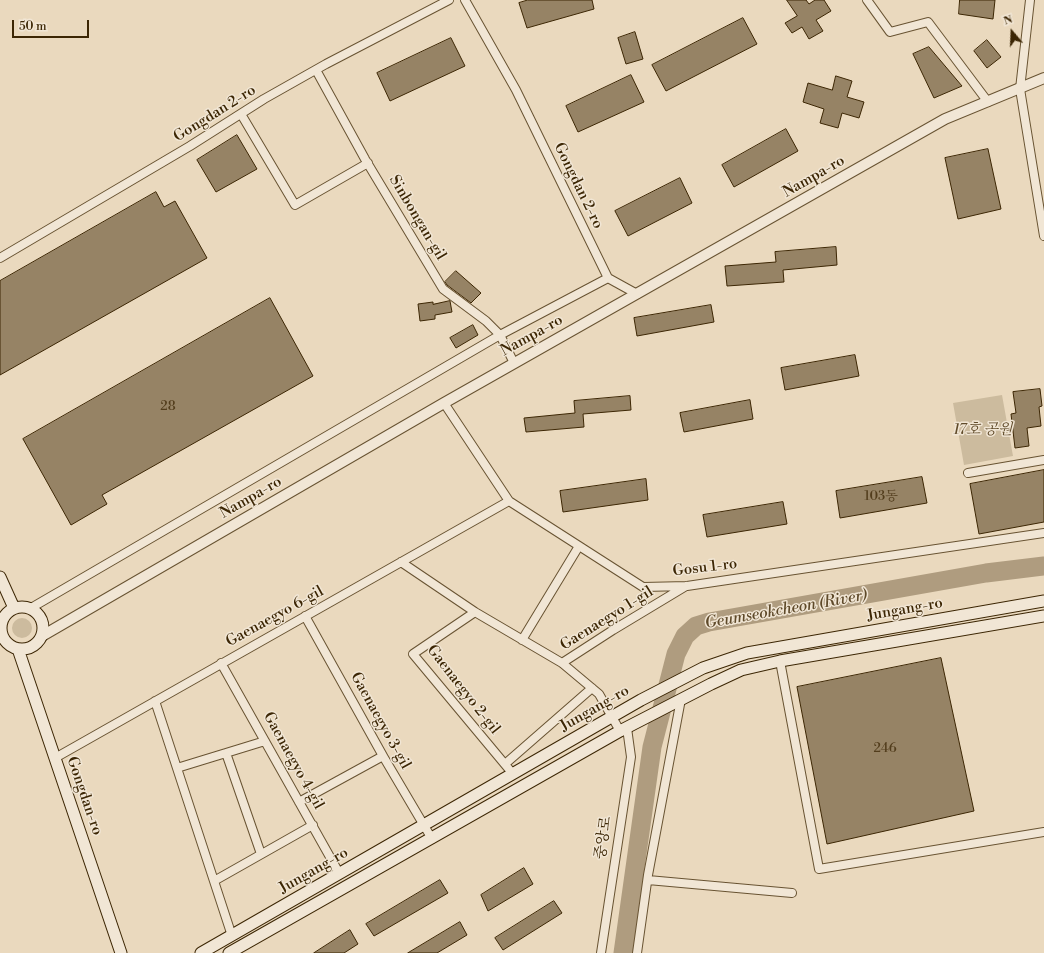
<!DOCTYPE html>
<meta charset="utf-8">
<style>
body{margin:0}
#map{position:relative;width:1044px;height:953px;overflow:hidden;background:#ead9be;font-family:"Libre Bodoni",serif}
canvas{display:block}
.north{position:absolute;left:992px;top:12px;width:40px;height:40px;-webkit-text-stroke:3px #f1e6d5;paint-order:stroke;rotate:341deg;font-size:11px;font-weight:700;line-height:16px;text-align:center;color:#3c2604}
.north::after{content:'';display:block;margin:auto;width:14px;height:18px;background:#3c2604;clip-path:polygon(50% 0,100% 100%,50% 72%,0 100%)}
.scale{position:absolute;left:12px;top:20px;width:77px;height:18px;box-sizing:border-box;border:2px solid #3c2604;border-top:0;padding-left:5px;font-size:12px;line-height:14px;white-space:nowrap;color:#3c2604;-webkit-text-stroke:3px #f1e6d5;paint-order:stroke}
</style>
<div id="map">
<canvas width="1044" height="953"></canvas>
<div class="north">N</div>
<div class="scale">50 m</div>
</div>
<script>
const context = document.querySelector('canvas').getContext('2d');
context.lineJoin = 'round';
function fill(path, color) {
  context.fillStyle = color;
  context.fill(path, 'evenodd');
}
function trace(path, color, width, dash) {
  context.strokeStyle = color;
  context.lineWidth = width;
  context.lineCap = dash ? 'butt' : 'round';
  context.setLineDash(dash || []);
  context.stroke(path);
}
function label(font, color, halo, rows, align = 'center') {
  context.font = font + ' "Libre Bodoni","Noto Serif KR",serif';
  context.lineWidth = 3;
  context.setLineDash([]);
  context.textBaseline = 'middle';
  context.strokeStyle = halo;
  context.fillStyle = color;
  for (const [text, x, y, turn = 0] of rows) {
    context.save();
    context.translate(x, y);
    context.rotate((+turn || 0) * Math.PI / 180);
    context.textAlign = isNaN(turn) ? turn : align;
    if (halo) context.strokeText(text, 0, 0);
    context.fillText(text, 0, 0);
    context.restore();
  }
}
const green = new Path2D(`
 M1002,395L1013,456L964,465L953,403Z
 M12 628a10 10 0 1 1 20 0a10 10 0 1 1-20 0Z`);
const river = new Path2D(`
 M623,953L652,747L676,654L685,636L696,626L709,622L986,573L1044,566`);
const building = new Path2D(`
 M528,0H592L594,9L527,28L519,3Z
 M787,0H806L809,4L815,0H824L831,11L816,20L823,31L809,39L802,27L792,33L785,23L797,16Z
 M960,0H995L993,19L959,14Z
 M743,18L757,44L666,91L652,65Z
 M635,32L643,59L626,64L618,38Z
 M451,38L465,66L390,101L377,73Z
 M987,40L1001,57L987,68L974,51Z
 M929,47L962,86L934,98L913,54Z
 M631,75L644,102L578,132L566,106Z
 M836,76L852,81L847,97L864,102L859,118L842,113L838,128L820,123L824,109L803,102L808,83L832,90Z
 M786,129L798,151L734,187L722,165Z
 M237,135L257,169L216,192L197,160Z
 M988,149L1001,209L958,219L945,158Z
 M680,178L692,203L628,236L615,211Z
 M156,192L164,207L175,201L207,258L0,375V281Z
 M836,247L837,265L783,270L784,282L727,286L725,266L776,262L775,252Z
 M456,271L481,293L471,303L447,285L445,282Z
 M270,298L313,376L102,495L107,504L71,525L23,439Z
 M450,301L452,312L435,315V319L420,321L418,304L433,302V304Z
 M711,305L714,322L637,336L634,318Z
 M473,325L478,335L456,348L450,338Z
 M855,355L859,376L785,390L781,368Z
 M1040,389L1042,406L1039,407L1041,426L1027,428L1029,446L1015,448L1011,414L1016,413L1013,392Z
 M630,396L631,410L583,414L584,427L526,432L524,418L575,413L574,401Z
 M750,400L753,419L684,432L680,413Z
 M1044,470V522L979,534L970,484Z
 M922,477L927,503L840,518L836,491Z
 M646,479L648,500L563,512L560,491Z
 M783,502L787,524L707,537L703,515Z
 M941,658L974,811L827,844L797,687Z
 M524,868L533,884L488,911L481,895Z
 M440,880L448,893L374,936L366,924Z
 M554,901L562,913L503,950L495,938Z
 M460,922L467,935L437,953H408Z
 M350,930L358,944L344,953H314Z`);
const minor = new Path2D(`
 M465,0L516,90L608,278
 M867,0L890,32L928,22L988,102
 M1030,0L1020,89L1044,236
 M316,70L365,159L443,289L486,321L500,335L514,363
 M241,114L295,205L368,163
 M0,258L190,146L264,99L326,64L449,0
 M608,278L637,294
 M444,403L509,501L643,587L687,586L1044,533
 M968,473L1044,460
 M401,562L475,612L562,663L599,694L620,731
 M31,608L500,335L608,278
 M475,612L413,654L513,774
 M305,616L383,756L432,839
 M0,631L1,630
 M522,640L579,546
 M780,661L819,869L1044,832
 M221,663L339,873
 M562,663L613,630L686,586
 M155,701L232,936
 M226,753L261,854
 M55,758L509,501
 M505,764L592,688
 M177,768L265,741
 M299,802L383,756
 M648,880L792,893
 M214,881L313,825
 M601,953L631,757L627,728
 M637,953L648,875L681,699`);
const tertiary = new Path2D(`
 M42,636L444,403L945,119L1044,78`);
const secondary = new Path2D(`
 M0,577L14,608
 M1 628a21 21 0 1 1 42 0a21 21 0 1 1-42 0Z
 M18,649L121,953
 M201,953L641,700L703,668L747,653L1044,601
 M229,953L620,731L711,684L741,670L780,661L1044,616`);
const numberNames = [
 ["28",168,407],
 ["103동",881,497],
 ["246",885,749]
];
const streetNames = [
 ["Gongdan 2-ro",215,114,-32],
 ["Nampa-ro",814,177,-30],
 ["Gongdan 2-ro",578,186,64],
 ["Sinbongan-gil",417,218,59],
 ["Nampa-ro",532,336,-29],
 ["Nampa-ro",251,498,-30],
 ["Gosu 1-ro",705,568,-7],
 ["Jungang-ro",905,610,-10],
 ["Gaenaegyo 6-gil",275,617,-29],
 ["Gaenaegyo 1-gil",607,619,-32],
 ["Gaenaegyo 2-gil",463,690,52],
 ["Jungang-ro",595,709,-30],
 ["Gaenaegyo 3-gil",380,721,61],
 ["Gaenaegyo 4-gil",293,761,61],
 ["Gongdan-ro",84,796,71],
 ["중앙로",604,838,-82],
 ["Jungang-ro",314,871,-30]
];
const parkNames = [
 ["17호 공원",983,430]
];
const waterNames = [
 ["Geumseokcheon (River)",786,610,-10]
];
fill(green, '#ccbb9e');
trace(river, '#af9c7f', 19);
fill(building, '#968365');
trace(building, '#3c2604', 1);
trace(minor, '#685332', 10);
trace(tertiary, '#685332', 12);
trace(secondary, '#3c2604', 13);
trace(minor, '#f1e6d5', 8);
trace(tertiary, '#f1e6d5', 10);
trace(secondary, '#f1e6d5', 11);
label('13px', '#523d1c', null, numberNames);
label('15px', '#3c2604', '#f1e6d5', streetNames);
label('italic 15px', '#604b2a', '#f1e6d5', parkNames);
label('italic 16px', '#5e4929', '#f1e6d5', waterNames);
</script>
